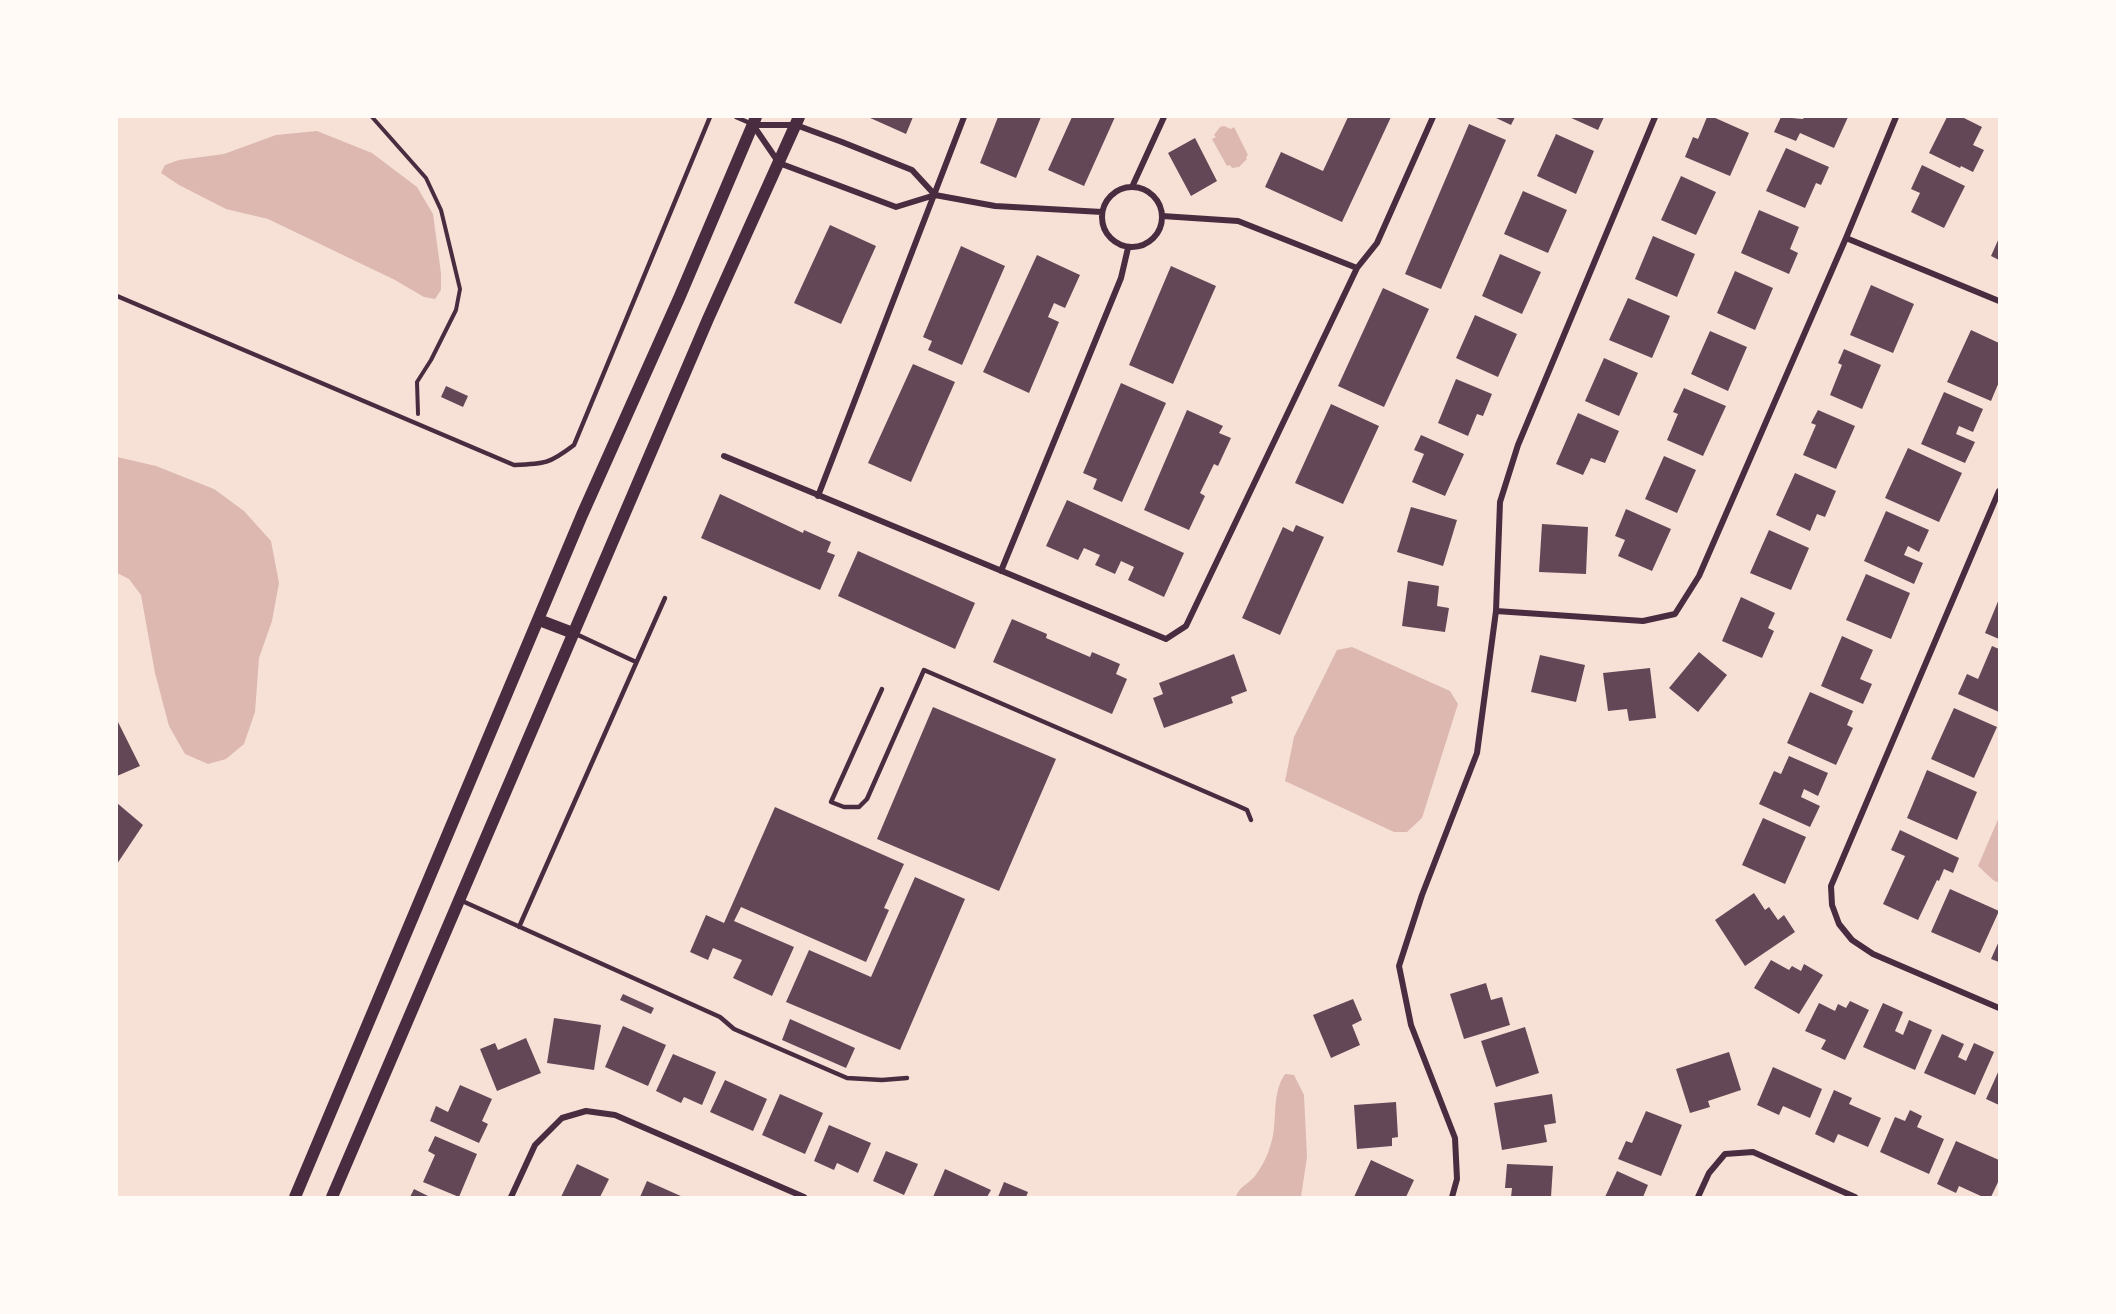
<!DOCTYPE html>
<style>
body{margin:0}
#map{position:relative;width:2116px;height:1314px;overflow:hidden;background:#f7e1d7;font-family:Mulish,sans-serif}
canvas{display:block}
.frame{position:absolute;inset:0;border:118px solid #fffaf5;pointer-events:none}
</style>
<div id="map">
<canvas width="2116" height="1314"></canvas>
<div class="frame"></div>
</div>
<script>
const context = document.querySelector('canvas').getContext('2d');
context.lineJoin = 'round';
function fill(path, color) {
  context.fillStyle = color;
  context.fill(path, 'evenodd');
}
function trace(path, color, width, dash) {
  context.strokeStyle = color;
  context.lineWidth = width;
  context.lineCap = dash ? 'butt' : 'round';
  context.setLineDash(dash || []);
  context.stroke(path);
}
const water = new Path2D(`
 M1224,126L1231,129L1234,127L1248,155L1246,157L1247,159L1239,167L1232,168L1230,165L1227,166L1212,139L1216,137L1214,135L1220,127Z
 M317,131L372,153L417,187L433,214L441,273V290L435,299L424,297L395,280L268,219L226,209L179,185L161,173L165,165L179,160L224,154L276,135Z
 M117,457L156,466L214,489L244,511L271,541L279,583L272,621L259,658L255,712L244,744L226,759L208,764L185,754L169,726L155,673L141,595L129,579L117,573Z
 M1352,647L1450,691L1458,704L1422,818L1407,832H1394L1285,781L1294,737L1337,650Z
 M1999,817V883L1993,880L1978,866Z
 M1285,1074L1294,1075L1304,1095L1307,1157L1301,1197H1236C1238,1187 1249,1184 1255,1176C1261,1168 1267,1157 1270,1147C1279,1122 1270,1096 1285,1074Z`);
const building = new Path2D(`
 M868,117H913L906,134Z
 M998,117H1041L1016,178L980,163Z
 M1072,117H1115L1084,186L1048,170Z
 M1348,117H1391L1342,222L1265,187L1281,152L1323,171Z
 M1494,117H1515L1511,125Z
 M1569,117H1604L1598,130Z
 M1707,117H1713L1749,133L1730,176L1685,157L1693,137L1698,139Z
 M1781,117L1803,119L1804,117H1848L1834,148L1800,133L1796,141L1774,132Z
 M1947,117H1962L1982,127L1973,145L1984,150L1973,172L1961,166L1960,168L1929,153Z
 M1469,124L1506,140L1441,289L1405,274Z
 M1556,134L1594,151L1576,194L1537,176Z
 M1195,138L1217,181L1191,196L1168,153Z
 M1786,148L1829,167L1821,185L1816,183L1805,208L1766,191Z
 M1922,165L1965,186L1944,228L1911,212L1920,193L1911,189Z
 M1681,176L1716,192L1696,235L1661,220Z
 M1523,191L1567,210L1548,253L1504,234Z
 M1759,210L1799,227L1790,249L1798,253L1789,274L1741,253Z
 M830,225L876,246L841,324L794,303Z
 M1653,236L1695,254L1677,297L1635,279Z
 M1999,238V260L1991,256Z
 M961,246L1005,266L962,365L928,350L932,341L923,337Z
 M1500,254L1541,272L1522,314L1482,296Z
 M1037,255L1080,275L1065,308L1054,303L1048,317L1059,322L1029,393L983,372Z
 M1171,266L1216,286L1173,384L1129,365Z
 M1735,271L1773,288L1755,330L1717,313Z
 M1871,285L1914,304L1893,353L1850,335Z
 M1383,288L1429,309L1384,407L1338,386Z
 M1628,298L1670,316L1652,358L1609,340Z
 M1475,315L1517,334L1498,377L1456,358Z
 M1971,330L1999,343V382L1991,401L1947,382Z
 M1710,331L1747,347L1728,391L1691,374Z
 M1844,349L1881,365L1862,409L1830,395L1842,365L1838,363Z
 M1604,358L1638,373L1619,416L1585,401Z
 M913,364L955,382L911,482L868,463Z
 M1456,379L1492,394L1483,416L1477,414L1468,436L1438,423Z
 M1121,383L1166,403L1122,502L1093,489L1097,479L1083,473Z
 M446,386L468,396L463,407L441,397Z
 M1684,388L1726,406L1703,456L1667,440L1678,414L1673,412Z
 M1944,392L1983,409L1973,432L1959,426L1956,434L1975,442L1965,463L1921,444Z
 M1331,404L1379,426L1343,504L1295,483Z
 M1187,410L1223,426L1219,433L1231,438L1218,466L1214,464L1200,493L1205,496L1189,530L1144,510Z
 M1818,410L1855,426L1836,469L1803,455L1816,425L1811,423Z
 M1578,413L1619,431L1605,463L1591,458L1583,475L1556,464Z
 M1421,435L1464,454L1445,496L1412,482L1424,454L1414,450Z
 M1908,448L1962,473L1939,522L1885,498Z
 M1664,456L1696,470L1677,513L1645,499Z
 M1795,473L1836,491L1825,517L1817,514L1810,531L1776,515Z
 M720,494L803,533L804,530L831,542L827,552L835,555L820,590L701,538Z
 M1067,500L1184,553L1164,597L1128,580L1134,567L1121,561L1115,574L1095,565L1100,555L1084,548L1078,560L1046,546Z
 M1411,507L1457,520L1443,566L1397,552Z
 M1626,509L1671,529L1652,571L1618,556L1625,540L1615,536Z
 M1886,511L1929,530L1919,552L1908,546L1904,555L1923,563L1914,584L1864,561Z
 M1542,524L1588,527L1586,574L1539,572Z
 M1296,525L1324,537L1280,635L1242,618L1283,527L1293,532Z
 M1769,530L1809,548L1791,590L1750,573Z
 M858,551L975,603L955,649L838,596Z
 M1866,574L1910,593L1891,639L1846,620Z
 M1408,581L1439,586L1437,606L1449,608L1445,632L1402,626Z
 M1741,597L1775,613L1768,628L1774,631L1762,658L1722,641Z
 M1999,599V639L1985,633Z
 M1012,619L1047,634L1046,638L1090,657L1092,652L1120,664L1116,674L1127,679L1112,714L993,662Z
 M1842,636L1873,650L1860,679L1872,684L1863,704L1821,686Z
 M1992,646L1999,649V712L1958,694L1967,674L1978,679Z
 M1699,652L1727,675L1698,712L1669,688Z
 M1234,654L1247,691L1231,697L1233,703L1164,728L1153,698L1163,694L1159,683Z
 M1540,655L1585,665L1576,702L1531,692Z
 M1650,668L1656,718L1629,721L1627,709L1608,711L1603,673Z
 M1810,692L1853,711L1847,725L1853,728L1836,765L1787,743Z
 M933,707L1056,759L999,891L877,839Z
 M1954,708L1997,727L1974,778L1931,759Z
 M117,720L140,766L117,776Z
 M1789,756L1828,773L1818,796L1804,789L1801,797L1820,806L1810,827L1759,804L1774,771L1781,774Z
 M1927,770L1977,792L1957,840L1907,818Z
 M117,803L143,825L117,864Z
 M775,807L904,864L884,908L889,910L866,962L741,907L734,921L794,947L772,996L733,978L742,960L713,948L708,960L690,952L706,915L724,923Z
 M1763,818L1806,837L1785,884L1742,865Z
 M1900,830L1959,858L1953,873L1944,869L1939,881L1937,880L1918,920L1883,904L1905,856L1891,850Z
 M915,877L965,899L900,1050L786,1002L809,950L871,977Z
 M1950,889L1999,911L1980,953L1931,932Z
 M1754,893L1765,910L1769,907L1778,920L1784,915L1795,932L1745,966L1715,920Z
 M1999,941V962L1991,959Z
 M1771,960L1789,970L1792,966L1801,971L1804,964L1823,975L1799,1014L1754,988Z
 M1486,983L1491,1000L1502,997L1510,1025L1464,1039L1450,994Z
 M623,994L654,1008L651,1014L620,1000Z
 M1353,999L1362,1020L1352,1025L1360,1045L1331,1058L1313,1015Z
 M1850,1001L1869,1010L1845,1060L1821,1049L1826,1040L1805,1031L1819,1003L1835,1011L1838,1004L1846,1008Z
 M1883,1003L1903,1012L1895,1031L1903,1035L1909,1020L1932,1030L1915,1070L1863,1047Z
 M554,1018L601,1025L594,1070L547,1063Z
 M790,1019L855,1048L846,1068L782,1040Z
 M623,1026L666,1045L648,1086L605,1067Z
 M1525,1027L1539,1073L1496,1087L1481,1041Z
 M1942,1034L1964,1044L1958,1057L1966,1061L1974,1043L1994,1052L1975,1095L1924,1073Z
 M526,1038L541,1073L497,1091L480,1049L495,1043L498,1050Z
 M1729,1052L1741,1090L1708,1101L1710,1107L1690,1113L1676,1069Z
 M673,1054L716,1072L702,1105L684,1097L681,1103L656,1091Z
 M1773,1067L1822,1089L1810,1118L1783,1106L1779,1115L1757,1105Z
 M1999,1070V1105L1986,1099Z
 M725,1080L767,1099L753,1131L710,1112Z
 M460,1085L492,1099L482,1121L488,1124L479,1143L430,1121L436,1106L448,1112Z
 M1834,1090L1852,1098L1849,1104L1881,1118L1868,1147L1838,1134L1834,1143L1815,1134Z
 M780,1094L823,1113L805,1154L762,1135Z
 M1552,1094L1556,1123L1544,1125L1547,1142L1502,1150L1494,1103Z
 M1396,1102L1398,1137L1392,1138V1146L1357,1149L1354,1105Z
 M1910,1110L1922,1116L1917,1127L1944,1139L1929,1174L1880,1152L1895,1117L1905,1121Z
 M1646,1111L1682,1125L1661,1176L1618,1159L1626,1141L1632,1143Z
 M829,1125L871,1143L858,1173L837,1163L834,1170L814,1161Z
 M435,1136L477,1154L459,1197L423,1182L435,1155L428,1151Z
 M1956,1141L1999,1160V1180L1991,1197H1983L1959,1186L1956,1193L1937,1184Z
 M886,1151L918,1164L904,1195L873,1181Z
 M1371,1160L1414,1180L1406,1197H1354Z
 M577,1164L609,1179L600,1197H561Z
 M1507,1164L1553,1166L1551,1197H1511L1512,1188H1505Z
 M945,1169L991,1190L987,1197H933Z
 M1617,1171L1648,1185L1643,1197H1605Z
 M647,1181L683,1197H640Z
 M1004,1182L1028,1192L1026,1197H998Z
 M414,1189L430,1197H410Z`);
const path = new Path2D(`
 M372,117L426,178L441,210L460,289L456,310L431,360L417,382L418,414`);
const service = new Path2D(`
 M736,117L752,124
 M117,296L514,465C545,464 549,464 574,445L710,117
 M576,634L636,662
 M882,689L831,802L844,807H859L867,799L924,670L1236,805L1247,810L1251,820
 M460,900L720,1017L734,1029L847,1078L882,1080L907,1078
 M519,927L665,598`);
const minor = new Path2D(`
 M753,125L779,163L896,207L935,195L995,206L1102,212
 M753,125H796L842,142L912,170L935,195
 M1132,187L1164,117
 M1102 217a30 30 0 1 1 60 0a30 30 0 1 1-60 0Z
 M1162,216L1238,221L1357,268
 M1846,238L1999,301
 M724,456L1166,639L1186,626L1357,268L1377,243L1433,117
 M1999,491L1831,886L1832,905L1839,924L1852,940L1873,954L1999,1008
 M818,496L964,117
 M1001,571L1121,278L1128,248
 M1496,611L1643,621L1675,614L1699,576L1846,238L1896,117
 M511,1197L535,1145L562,1118L586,1111L615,1115L804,1197
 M1452,1197L1457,1179L1455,1138L1411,1025L1399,966L1422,895L1477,753L1496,611L1500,502L1518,445L1655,117
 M1698,1197L1709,1173L1725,1154L1753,1152L1855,1197`);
const secondary = new Path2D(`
 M539,620L573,633
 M295,1197L582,515L680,296L756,117
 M332,1197L708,319L799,117`);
fill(water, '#dcb8b0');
fill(building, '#644757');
trace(path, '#4a2c40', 4);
trace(service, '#4a2c40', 4.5);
trace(minor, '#4a2c40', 6);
trace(secondary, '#4a2c40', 12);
</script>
